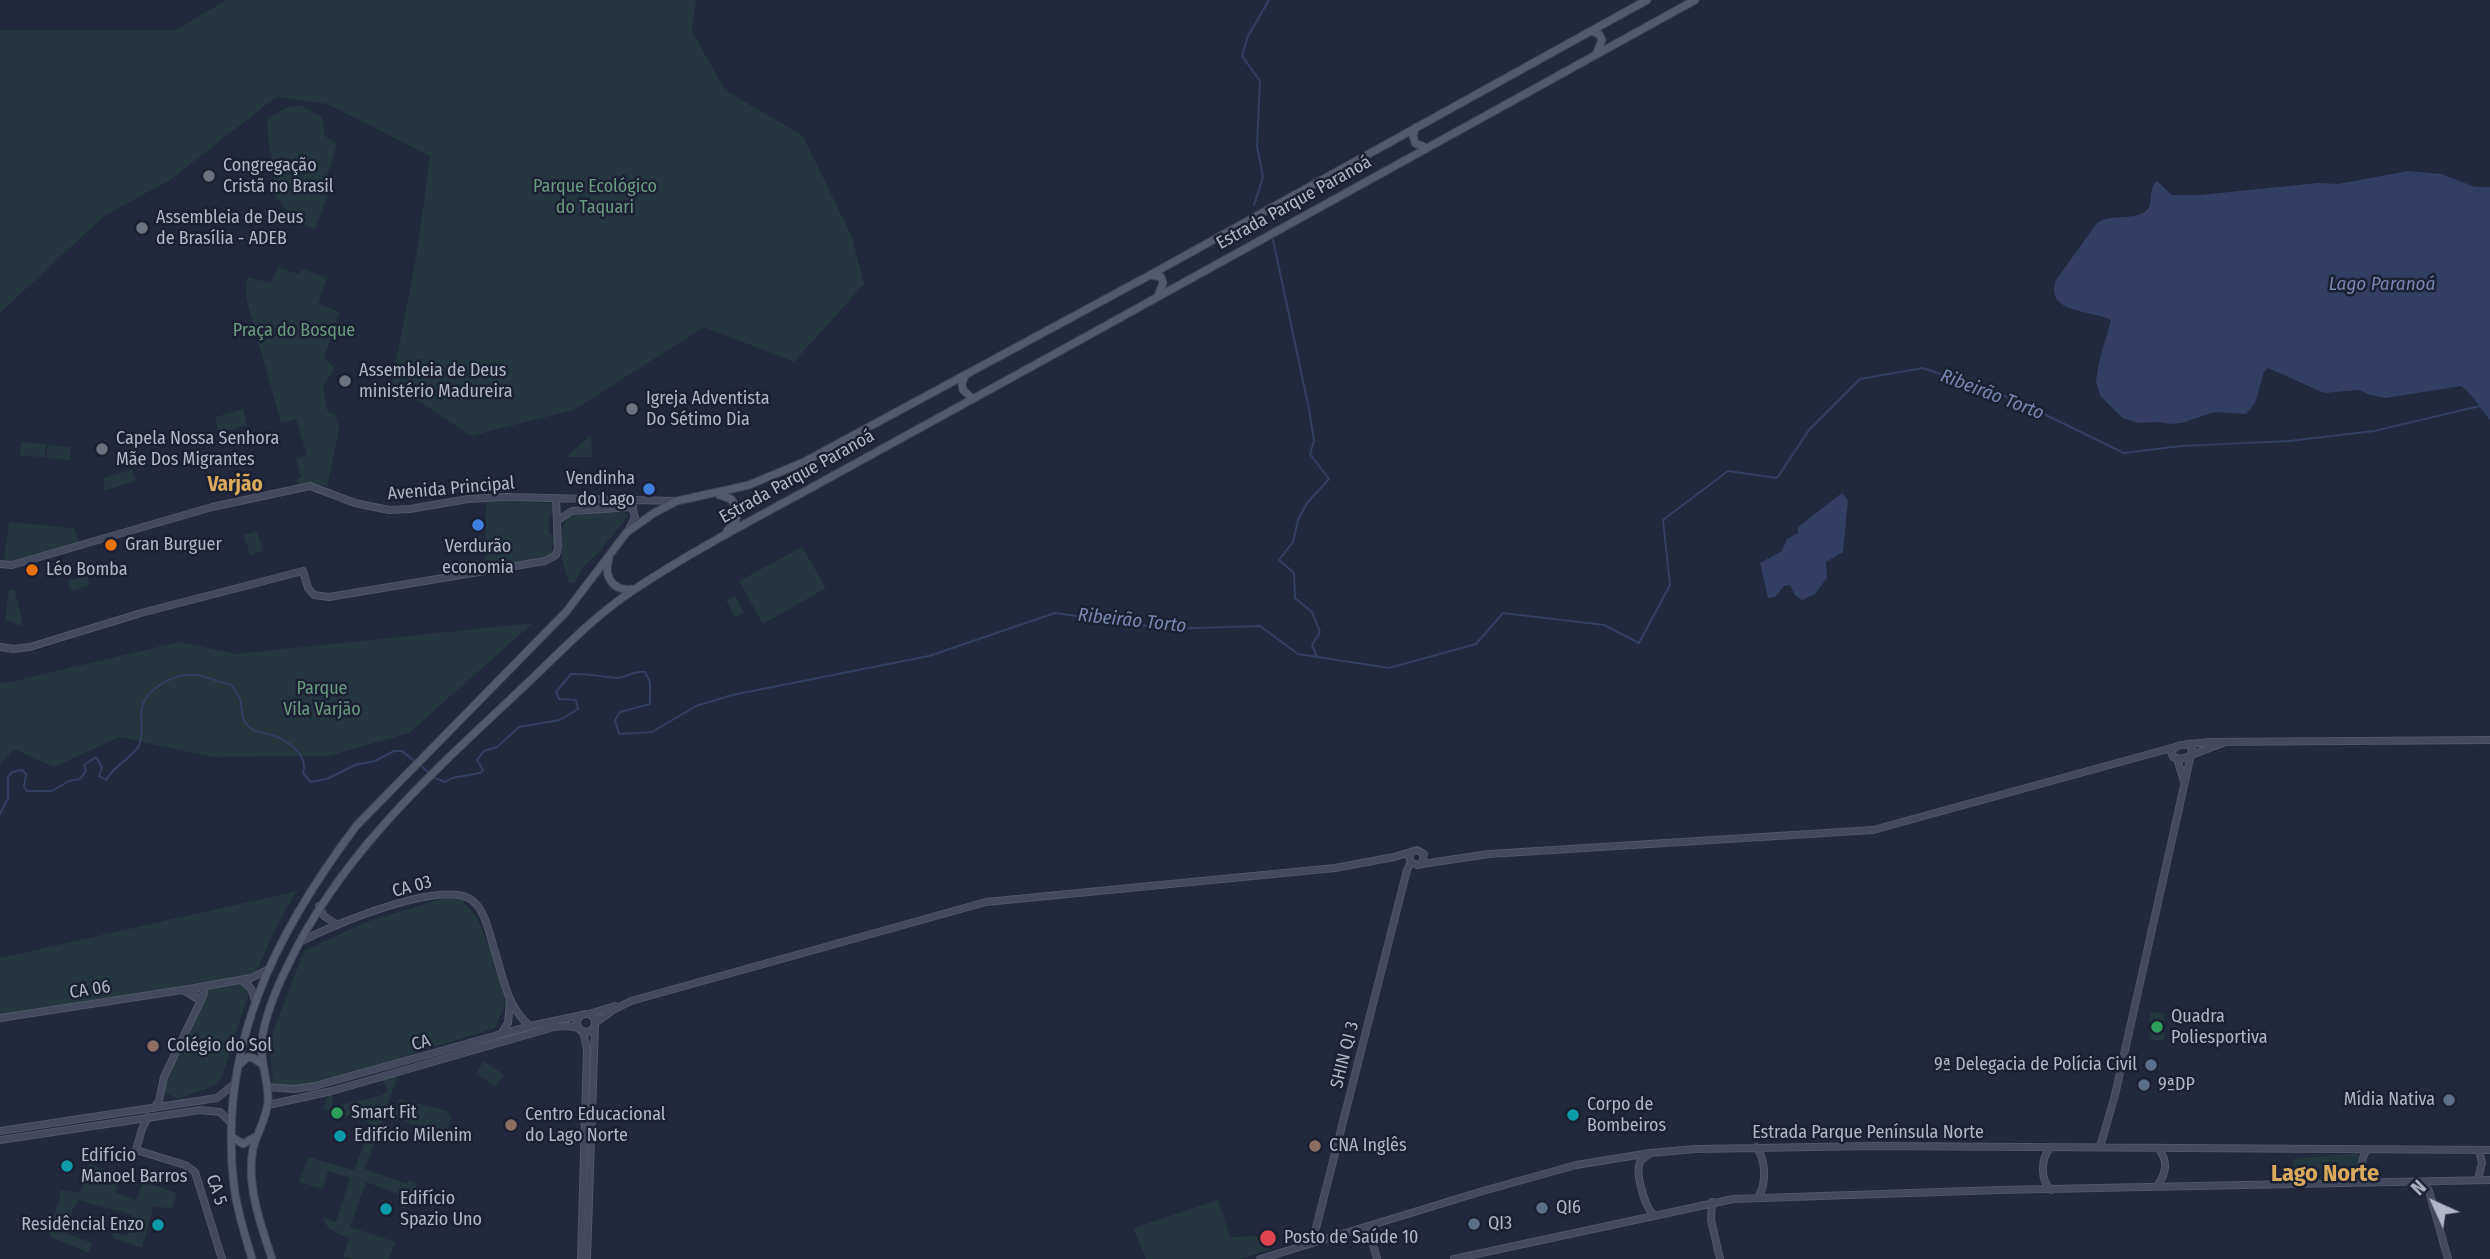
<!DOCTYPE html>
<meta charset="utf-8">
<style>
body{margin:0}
#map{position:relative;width:2490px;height:1259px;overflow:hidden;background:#22283d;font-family:"Fira Sans Condensed",sans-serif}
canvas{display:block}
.north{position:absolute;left:2399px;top:1168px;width:70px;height:70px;-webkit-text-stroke:5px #1b2032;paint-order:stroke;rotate:315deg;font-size:19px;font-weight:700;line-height:28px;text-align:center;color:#b1b6c9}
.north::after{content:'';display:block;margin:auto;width:24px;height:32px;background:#b1b6c9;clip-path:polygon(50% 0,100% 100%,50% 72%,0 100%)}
</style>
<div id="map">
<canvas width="2490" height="1259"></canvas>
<div class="north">N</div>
</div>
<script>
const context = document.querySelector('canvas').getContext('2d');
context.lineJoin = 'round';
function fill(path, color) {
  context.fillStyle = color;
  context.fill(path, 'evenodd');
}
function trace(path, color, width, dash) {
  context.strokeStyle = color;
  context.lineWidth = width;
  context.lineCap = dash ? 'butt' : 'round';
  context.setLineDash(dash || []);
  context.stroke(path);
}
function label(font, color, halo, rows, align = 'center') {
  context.font = font + ' "Fira Sans Condensed",sans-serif';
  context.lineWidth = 5;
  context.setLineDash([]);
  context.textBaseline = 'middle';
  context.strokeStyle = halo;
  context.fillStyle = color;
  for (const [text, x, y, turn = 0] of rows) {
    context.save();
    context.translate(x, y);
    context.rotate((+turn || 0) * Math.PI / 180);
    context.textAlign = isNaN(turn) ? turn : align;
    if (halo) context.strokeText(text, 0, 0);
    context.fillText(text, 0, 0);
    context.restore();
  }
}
const green = new Path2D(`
 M226,0H696L692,31L725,90L803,136L852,237L864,284L794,362L704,327L574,410L471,436L392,383L417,252L430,156L327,104L276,97L170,180L104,216L0,313V30H176Z
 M301,105L322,118L325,136L337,144L322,193L328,195L315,229L295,221L272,193C279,167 264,143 268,118L285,108Z
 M278,267L298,274L304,269L327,278L318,303L339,312L324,358L335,368L323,386L327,410L336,416L339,430L327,487L312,483L298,485L297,479L301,477L296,459L307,455L296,419L281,423L246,297L247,277L271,283Z
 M243,409L247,425L219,433L215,417Z
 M591,435L592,457H566Z
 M21,442L46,444L45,457L20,456Z
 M48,445L71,447L70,460L46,458Z
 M132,469L136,481L103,491L104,478Z
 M488,502L552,503L555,514L549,516V534L555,536L551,554L546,557L486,567V505Z
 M623,512L628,516L600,551L581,569L575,583H569C564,567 550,525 573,516C587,510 608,513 623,512Z
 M9,522L74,528L79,542L9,562L4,560Z
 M257,531L263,551L250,555L244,535Z
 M802,547L826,588L763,624L739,581Z
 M87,575L90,585L71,591L68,581Z
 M9,590H15L23,626L5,620Z
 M735,596L744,613L735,617L726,600Z
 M533,623L409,733L329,756L212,757L120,737L54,767L14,749L0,764V682L6,683L179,642L236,654Z
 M297,891C260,948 243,1013 222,1077L216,1085L178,1099L166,1093L163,1083L207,982L0,1015V958Z
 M458,894L478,920L509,996L495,1028L307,1087L273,1083L269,1042L304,951L366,922Z
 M2150,1012L2164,1013V1041L2150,1040Z
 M484,1061L504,1075L495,1087L476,1073Z
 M396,1075L397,1078L365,1169L407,1184L408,1180L415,1183C419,1193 412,1206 402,1209L404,1196L366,1182L350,1227L395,1242L389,1259H353L343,1257L349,1238C338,1234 326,1230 323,1218L336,1222L350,1178L328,1171L323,1189L299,1182L308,1157L354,1170L372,1124L323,1108L329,1095L333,1096L332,1106H336L382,1095L388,1091L382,1080Z
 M399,1099L448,1111L447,1115L452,1116L446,1134L393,1118Z
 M2358,1153L2360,1181L2294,1179L2293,1159Z
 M89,1164L108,1171L105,1179L118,1185L115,1192L136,1200L143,1182L177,1193L172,1209L154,1206L142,1248L112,1238L113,1232L127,1236L132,1215L79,1200L73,1208L68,1234L92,1243L89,1253L53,1238L48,1233L61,1195L58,1190L80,1192Z
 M1218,1200L1230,1237L1263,1236L1270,1250L1240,1259H1146L1133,1228Z`);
const water = new Path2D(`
 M2408,171L2441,174L2475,187H2490V420C2480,409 2473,394 2461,386L2386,398L2370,395L2359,390L2324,393L2268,368L2264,372L2255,403L2246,414L2214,412L2182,423L2170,424L2159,422L2139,423L2123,418L2101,397L2096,382L2099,362L2111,320C2093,310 2044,314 2056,280L2097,223C2112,213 2134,221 2146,211C2155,203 2147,189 2157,181L2172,195H2200L2318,183L2338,184Z
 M1842,493L1848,500L1843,552L1826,562L1827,578L1815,594L1802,600L1795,595L1790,585L1784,586L1775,597L1768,598L1760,563L1782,551L1787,539L1798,533V527Z`);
const stream = new Path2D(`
 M1254,205L1263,177L1257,146L1260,81L1242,56L1248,36L1269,0
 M1273,240L1309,409L1314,441L1310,454L1329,479L1307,503L1298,520L1293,542L1279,560L1294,573L1295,598L1312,612L1320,632L1312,645L1317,657
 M419,764L428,772
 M435,778L445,782L452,778L480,773L483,770L477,760L484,751L497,747L519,727L560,720L578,709L576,700L559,699L556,692L571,674C589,673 601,677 617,678C627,678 633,670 645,672L650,682V704L620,712L615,720L619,734L652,732L696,706L732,695L929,656L1055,613L1168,629L1260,626L1298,654L1389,668L1476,644L1503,613L1604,625L1639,643L1670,585L1663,520L1728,471L1777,478L1809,430L1860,379L1923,368L2013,399L2124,453L2181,446L2289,441L2374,431L2480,406
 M0,814L8,798V777L12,772L22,770L26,774L24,787L27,791H52L69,781L80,779L86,771L84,765L96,757L102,767L99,776L106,780C115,764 133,758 139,745C145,733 139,719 142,707C147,688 175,673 194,675C206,676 219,682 231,685C234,689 238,694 240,699C243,708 240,718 247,725C254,733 262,732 272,735C287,740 309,755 303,773L311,782L327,779L355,765L375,761L394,751H402L414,761`);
const secondary = new Path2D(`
 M558,520L572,511L633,507
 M629,529L635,517L632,507
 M0,564L12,565L212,507L310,486L355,503L389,510L410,509L468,499L507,497L675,501
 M0,647L13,649L30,647L141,613L303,571L308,588L314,595L329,597L545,561L556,555L558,548L556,498
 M2187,744L2212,742L2490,740
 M2191,755L2223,743
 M2177,759L2184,781
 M1422,864L1489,854L1873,830L2175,747
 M319,906L324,916L336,924
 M300,942C330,926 445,877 473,901C487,913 490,938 496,955C504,981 508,1008 530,1026
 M241,980C251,986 254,992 255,1003
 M200,987L251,978L269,969
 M183,990L198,999L203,996L204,992L200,987L195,988L193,996
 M589,1014L615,1006
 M577 1023a9 9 0 1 1 18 0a9 9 0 1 1-18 0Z
 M0,1018L195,988
 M595,1023L613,1010L631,1001L986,902L1335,868L1394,857L1417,850L1424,854L1422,864L1417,865L1411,862L1409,857L1412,852
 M501,1034L508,1023L510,1002
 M267,1087L295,1089L315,1086L530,1026L582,1015
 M268,1105L332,1091L554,1027L568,1026L579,1028
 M154,1108L159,1101L164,1077L202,998
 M148,1117L142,1129L136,1150L185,1165L195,1172L222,1259
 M0,1131L217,1098L233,1085
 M0,1140L200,1110L220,1112L232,1124
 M1756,1147C1766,1159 1767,1184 1758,1197
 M2100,1147L2115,1095L2192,750L2189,745C2182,744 2175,745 2171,752L2173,757L2181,759L2190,756
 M2050,1148C2041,1158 2040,1181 2051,1190
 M2367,1150C2360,1160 2360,1172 2367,1182
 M1649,1154C1646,1156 1642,1159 1640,1162C1635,1173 1645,1208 1654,1215
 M2478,1180L2482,1163L2479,1150
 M2423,1182L2429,1191L2448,1259
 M2156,1187C2166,1175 2169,1161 2158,1148
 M1712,1202L1711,1220L1720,1259
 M1360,1229L1371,1237L1377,1259
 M1309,1244L1316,1228L1407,870L1411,862
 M581,1259L587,1049L583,1031
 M587,1259L595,1025
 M1260,1259L1483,1191L1576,1165L1650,1153L1696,1149L1874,1146L2490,1150
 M1454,1259L1733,1199L1999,1190L2490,1180`);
const primary = new Path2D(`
 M1591,31L1599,34L1602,40L1597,52
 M1416,127L1413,135L1415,143L1427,148
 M1151,275L1161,277L1163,283L1158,296
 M965,376L962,383L963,390L973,399
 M719,495L731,499L738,510L735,523L727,531
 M609,558C603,577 613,592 634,589
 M238,1066L248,1057L253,1058L262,1064
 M232,1137L243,1144L257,1136
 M252,1259C245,1235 237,1211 234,1186C217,1047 276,932 357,825L566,612L627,532L654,513L677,501L749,485L804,462L1150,275L1647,0
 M272,1259C261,1226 246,1184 253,1149C257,1132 267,1118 268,1101C269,1080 259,1061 262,1040C265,1014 277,987 289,963C342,853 430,775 518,692C555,658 590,619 632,591C689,553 750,521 809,489C896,441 983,394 1069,346C1277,230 1487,116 1695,0`);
const markers = [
 [209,176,7,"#6b7280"],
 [142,228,7,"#6b7280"],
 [345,381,7,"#6b7280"],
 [632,409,7,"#6b7280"],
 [102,449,7,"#6b7280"],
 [649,489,7,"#3f7fe0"],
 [478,525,7,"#3f7fe0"],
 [111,545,7,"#e8710a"],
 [32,570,7,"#e8710a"],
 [2157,1027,7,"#2e9e5b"],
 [153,1046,7,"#8d6e63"],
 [2151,1065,7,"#5c6f8a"],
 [2144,1085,7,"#5c6f8a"],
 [2449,1100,7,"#5c6f8a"],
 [337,1113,7,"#2e9e5b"],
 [1573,1115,7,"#0f9aa8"],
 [511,1125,7,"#8d6e63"],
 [340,1136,7,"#0f9aa8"],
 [1315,1146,7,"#8d6e63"],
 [67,1166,7,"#0f9aa8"],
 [1542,1208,7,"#5c6f8a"],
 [386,1209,7,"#0f9aa8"],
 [1474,1224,7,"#5c6f8a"],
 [158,1225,7,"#0f9aa8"],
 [1268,1238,9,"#e0444e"]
];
const poiNames = [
 ["Congregação",223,166],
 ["Cristã no Brasil",223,187],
 ["Assembleia de Deus",156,218],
 ["de Brasília - ADEB",156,239],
 ["Assembleia de Deus",359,371],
 ["ministério Madureira",359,392],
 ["Igreja Adventista",646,399],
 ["Do Sétimo Dia",646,420],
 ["Capela Nossa Senhora",116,439],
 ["Mãe Dos Migrantes",116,460],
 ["Vendinha",635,479,"right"],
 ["do Lago",635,500,"right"],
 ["Gran Burguer",125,545],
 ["Verdurão",478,547,"center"],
 ["economia",478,568,"center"],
 ["Léo Bomba",46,570],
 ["Quadra",2171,1017],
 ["Poliesportiva",2171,1038],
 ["Colégio do Sol",167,1046],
 ["9ª Delegacia de Polícia Civil",2137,1065,"right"],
 ["9ªDP",2158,1085],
 ["Mídia Nativa",2435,1100,"right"],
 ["Corpo de",1587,1105],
 ["Bombeiros",1587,1126],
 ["Smart Fit",351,1113],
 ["Centro Educacional",525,1115],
 ["do Lago Norte",525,1136],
 ["Edifício Milenim",354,1136],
 ["CNA Inglês",1329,1146],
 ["Edifício",81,1156],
 ["Manoel Barros",81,1177],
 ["Edifício",400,1199],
 ["Spazio Uno",400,1220],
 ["QI6",1556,1208],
 ["QI3",1488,1224],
 ["Residêncial Enzo",144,1225,"right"],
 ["Posto de Saúde 10",1284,1238]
];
const parkNames = [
 ["Parque Ecológico",595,187],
 ["do Taquari",595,208],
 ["Praça do Bosque",294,331],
 ["Parque",322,689],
 ["Vila Varjão",322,710]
];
const streetNames = [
 ["Estrada Parque Paranoá",1294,203,-29],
 ["Estrada Parque Paranoá",797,477,-29],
 ["Avenida Principal",451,489,-5],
 ["CA 03",412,887,-15],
 ["CA 06",90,990,-9],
 ["CA",421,1043,-16],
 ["SHIN QI 3",1345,1055,-76],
 ["Estrada Parque Península Norte",1868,1133],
 ["CA 5",216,1190,71]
];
const waterNames = [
 ["Lago Paranoá",2382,285],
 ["Ribeirão Torto",1992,395,21],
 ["Ribeirão Torto",1132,621,6]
];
const quarterNames = [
 ["Varjão",235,485]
];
const districtNames = [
 ["Lago Norte",2325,1174]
];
fill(green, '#24363e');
fill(water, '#333e63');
trace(stream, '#333e63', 2);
trace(secondary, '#515668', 8);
trace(primary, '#3f4456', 9);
trace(secondary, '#444960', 6);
trace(primary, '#545a6d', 7);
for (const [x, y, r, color] of markers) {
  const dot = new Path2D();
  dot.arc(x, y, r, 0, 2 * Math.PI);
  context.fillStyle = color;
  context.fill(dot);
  trace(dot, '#1b2032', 2.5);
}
label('18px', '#b1b6c9', '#1b2032', poiNames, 'left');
label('18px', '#679b7d', '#1b2032', parkNames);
label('18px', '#b1b6c9', '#1b2032', streetNames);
label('italic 19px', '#7886b2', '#1b2032', waterNames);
label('bold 21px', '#d9aa5c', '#1b2032', quarterNames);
label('bold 24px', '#d9aa5c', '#1b2032', districtNames);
</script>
